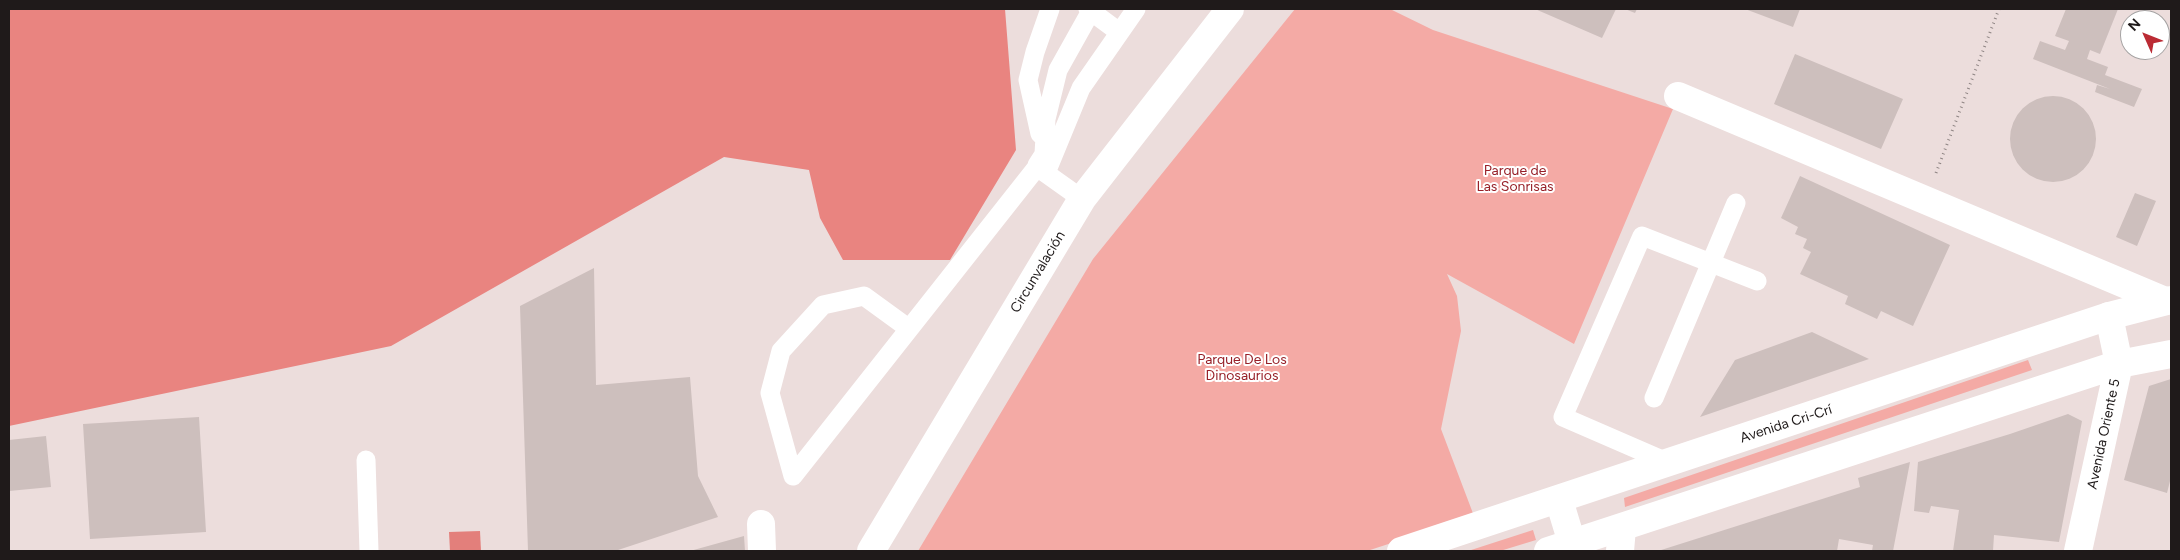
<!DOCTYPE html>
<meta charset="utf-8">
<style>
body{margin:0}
#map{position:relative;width:2180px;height:560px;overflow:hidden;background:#ecdddc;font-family:Figtree,sans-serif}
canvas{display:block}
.frame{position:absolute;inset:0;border:10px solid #1f1a1a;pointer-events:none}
.north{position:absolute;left:2120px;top:10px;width:50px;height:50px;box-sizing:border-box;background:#fff;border:1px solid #a5a3a3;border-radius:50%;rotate:314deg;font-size:14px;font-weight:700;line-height:20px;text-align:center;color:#1f1a1a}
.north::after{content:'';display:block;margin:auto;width:18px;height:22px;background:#bb2b34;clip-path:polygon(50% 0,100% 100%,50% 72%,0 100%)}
</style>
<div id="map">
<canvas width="2180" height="560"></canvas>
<div class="frame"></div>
<div class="north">N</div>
</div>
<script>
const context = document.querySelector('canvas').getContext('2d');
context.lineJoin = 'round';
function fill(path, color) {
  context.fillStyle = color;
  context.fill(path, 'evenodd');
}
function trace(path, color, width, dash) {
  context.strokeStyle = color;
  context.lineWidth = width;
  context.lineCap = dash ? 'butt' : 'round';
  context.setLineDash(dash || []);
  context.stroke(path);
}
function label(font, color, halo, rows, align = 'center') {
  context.font = font + ' Figtree,sans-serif';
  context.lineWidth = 4;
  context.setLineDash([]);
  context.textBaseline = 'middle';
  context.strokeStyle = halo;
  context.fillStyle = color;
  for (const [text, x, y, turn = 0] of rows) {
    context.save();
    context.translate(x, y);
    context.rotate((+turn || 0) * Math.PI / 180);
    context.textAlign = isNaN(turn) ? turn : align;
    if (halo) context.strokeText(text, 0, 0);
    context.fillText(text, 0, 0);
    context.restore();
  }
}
const green = new Path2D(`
 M1295,9H1390L1433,30L1673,109L1574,344L1447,274L1457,296L1461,331L1441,429L1474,516L1367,551H918L1093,259Z
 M2028,360L2032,370L1625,507L1624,498Z
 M1533,530L1536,540L1500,551H1468Z`);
const forest = new Path2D(`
 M9,9H1005L1016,150L950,260H843L820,218L809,170L724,157L391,346L9,426Z`);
const water = new Path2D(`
 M480,531L481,551H450L449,532Z`);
const building = new Path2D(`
 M1535,9H1616L1602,38Z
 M1625,9H1637L1635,13Z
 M1745,9H1800L1793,27Z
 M2066,9H2118L2100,54L2090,50L2087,59L2108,67L2105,75L2142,89L2134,107L2095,92L2097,85L2110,89L2033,59L2040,41L2065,50L2069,41L2055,36Z
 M1795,54L1903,99L1881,149L1774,104Z
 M2010 139a43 43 0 1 1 86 0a43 43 0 1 1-86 0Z
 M1800,176L1950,245L1913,326L1881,311L1877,319L1845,304L1848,296L1800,274L1811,252L1803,248L1807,239L1795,234L1798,227L1781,218Z
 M2135,193L2156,201L2137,246L2116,237Z
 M594,268L596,385L690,377L698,476L718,517L615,551H528L520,306Z
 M1812,332L1869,359L1700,417L1735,360Z
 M2171,379V477L2167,493L2124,480L2149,386Z
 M2068,414L2082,421L2059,542L1994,535L1993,551H1953L1959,510L1931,506L1929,513L1914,511L1918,462L2010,434Z
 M199,417L206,532L90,539L83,424Z
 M46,436L51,487L9,491V440Z
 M1910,462L1893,551H1872L1873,545L1839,539L1837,551H1658L1860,487L1858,478Z
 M744,536L745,551H690Z`);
const path = new Path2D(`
 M1936,173L1999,9`);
const service = new Path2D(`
 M1088,9L1119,32
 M1040,134L1028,80L1035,52L1050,9
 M1037,165L1044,154L1046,119L1058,70L1091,11
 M1046,173L1081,88L1136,9
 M1654,398L1736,203
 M366,460L369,551
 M1669,463L1563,417L1642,236L1757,281
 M793,476L1037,167L1082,199
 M793,476L770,393L781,351L823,305L864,296L908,328`);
const minor = new Path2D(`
 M1678,96L2165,301
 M761,524L762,551
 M871,551L1082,199L1230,9
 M1620,551L1622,528
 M2078,551L2119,364L2109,316`);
const secondary = new Path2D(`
 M1559,500L1572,543
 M1401,551L2109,316L2171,300
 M1548,551L2119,364L2171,354`);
const parkNames = [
 ["Parque de",1515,171],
 ["Las Sonrisas",1515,187],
 ["Parque De Los",1242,360],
 ["Dinosaurios",1242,376]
];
const streetNames = [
 ["Circunvalación",1038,272,-59],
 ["Avenida Cri-Crí",1786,424,-18],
 ["Avenida Oriente 5",2104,434,-78]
];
fill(green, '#f4aaa5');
fill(forest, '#e98480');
fill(water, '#e37f7b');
fill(building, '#cdbfbd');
trace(path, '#8f8584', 3, [1, 4]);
trace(service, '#fff', 19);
trace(minor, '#fff', 28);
trace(secondary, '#fff', 28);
label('14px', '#972028', '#fff', parkNames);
label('14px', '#1f1a1a', '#fff', streetNames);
</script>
